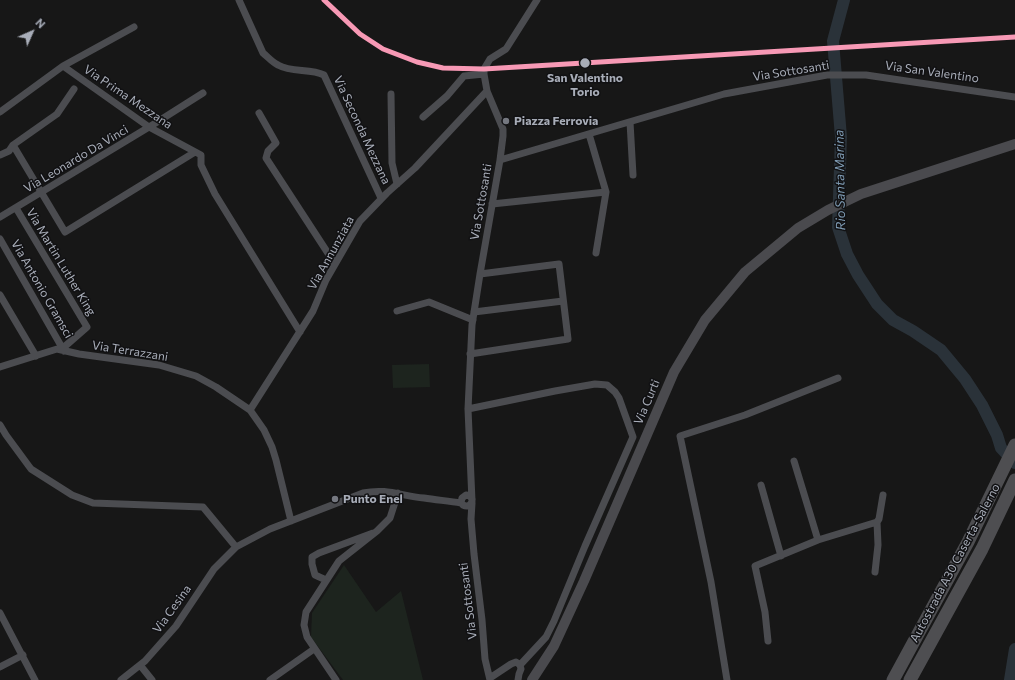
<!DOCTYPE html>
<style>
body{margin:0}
#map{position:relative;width:1015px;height:680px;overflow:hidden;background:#171717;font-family:Commissioner,sans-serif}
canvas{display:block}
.north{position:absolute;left:12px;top:12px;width:40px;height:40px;-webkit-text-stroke:3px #111113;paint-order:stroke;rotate:45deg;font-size:11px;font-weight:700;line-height:16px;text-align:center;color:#a8adb8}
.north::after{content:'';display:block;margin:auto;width:14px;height:18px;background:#a8adb8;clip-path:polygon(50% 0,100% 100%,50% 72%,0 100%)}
</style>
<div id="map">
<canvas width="1015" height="680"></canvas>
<div class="north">N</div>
</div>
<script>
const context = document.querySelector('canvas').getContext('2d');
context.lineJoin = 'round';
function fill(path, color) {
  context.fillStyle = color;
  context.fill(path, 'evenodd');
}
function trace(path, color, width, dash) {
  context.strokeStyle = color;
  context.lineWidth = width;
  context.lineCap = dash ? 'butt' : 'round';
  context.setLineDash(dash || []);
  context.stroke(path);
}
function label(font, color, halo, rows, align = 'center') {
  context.font = font + ' Commissioner,sans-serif';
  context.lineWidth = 3;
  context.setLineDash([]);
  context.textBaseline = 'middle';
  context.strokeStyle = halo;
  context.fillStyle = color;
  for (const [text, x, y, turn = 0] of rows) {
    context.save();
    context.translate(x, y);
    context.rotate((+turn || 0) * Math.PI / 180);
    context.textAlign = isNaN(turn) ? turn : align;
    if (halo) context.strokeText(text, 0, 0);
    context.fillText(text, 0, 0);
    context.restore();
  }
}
const green = new Path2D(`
 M429,364L430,387L393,388L392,365Z
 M344,565L376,612L401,591L423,680H343L311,637L312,613Z`);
const river = new Path2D(`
 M844,0L833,41L841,137L838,227L847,254L858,275L877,304L893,320L913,331L941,350L965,379L982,405L997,435L1001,448L1015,463
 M1010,680L1015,649`);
const minor = new Path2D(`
 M239,0L263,53C268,57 272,62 278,65C292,73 310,68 324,75L381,198
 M134,27L63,66L149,127L201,155V165L215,194L300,332
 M391,94L392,163L397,184
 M0,112L63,66
 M259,113L276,143L268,151L266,158L335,264
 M423,117L447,96L464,76L484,74
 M630,122L633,175
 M589,134L606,192L596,253
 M13,145L65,232L195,152
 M0,155L9,151L13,145L57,114L74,89
 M500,160L503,136V129L487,91L484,74V69L490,59L506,49L537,0
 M492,204L606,192
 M16,208L87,327L63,348
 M0,217L154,124L203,93
 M0,239L64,351
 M0,295L36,356
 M397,311L429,302L473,320
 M474,312L563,301
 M470,354L568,339L559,264L480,274
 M0,367L57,349L79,354L159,365L196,376L216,387L250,410L264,430L272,447L276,460L291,521
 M468,409L555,391L595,384L607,385L615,392L619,398L633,437L585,546L554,621L546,637L520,665
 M250,410L313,311L326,280L360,221L387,193L415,168L487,91
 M0,425L6,435L31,469L72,495L93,503L203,507L236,547
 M794,461L818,540
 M761,485L781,556
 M472,499L470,496L466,495L462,498L461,503L463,505C467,507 471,506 472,501L468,409L472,325L480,274L500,160L724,94L827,75H866L1015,97
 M472,503L471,519L474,554L482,620L485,659L490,680
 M875,572L878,545L877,522
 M326,580L315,575L312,564V557L319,553L373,533
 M0,613L35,680
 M768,641L765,612L755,566L818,540L877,522L879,519L883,495
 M140,665L152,680
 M0,667L23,655
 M490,678L511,664L516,662L520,665L521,669L519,674L518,680
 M121,680L145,661L176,626L214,569L236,547L270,529L363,493C387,488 401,496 424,498C437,500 449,501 461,503
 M270,680L314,649
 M336,680L307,637L304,625L306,612L339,561L377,531L390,518L398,493
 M727,680L711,582L680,436L745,415L838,378`);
const secondary = new Path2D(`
 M532,680L554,646L584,581L674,372L705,320L745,272L798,228L828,210L861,194L1015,144`);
const motorway = new Path2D(`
 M893,680L968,542L1015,445
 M910,680L982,549L1015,480`);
const rail1 = new Path2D(`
 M324,0L360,34L383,49L417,62L443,68L484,69L1015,37`);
const markers = [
 [585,63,5.5,"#a8adb8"],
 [506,121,4,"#757880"],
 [335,499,4,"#757880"]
];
const streetNames = [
 ["Via Sottosanti",791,71,-9],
 ["Via San Valentino",932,72,8],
 ["Via Prima Mezzana",128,97,34],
 ["Via Seconda Mezzana",362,130,65],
 ["Via Leonardo Da Vinci",76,159,-31],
 ["Via Sottosanti",481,202,-80],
 ["Via Annunziata",331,253,-61],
 ["Via Martin Luther King",61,262,59],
 ["Via Antonio Gramsci",42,289,60],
 ["Via Terrazzani",130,351,9],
 ["Via Curti",647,402,-67],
 ["Autostrada A30 Caserta-Salerno",955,563,-62],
 ["Via Sottosanti",468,601,-97],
 ["Via Cesina",172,609,-54]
];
const stopNames = [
 ["San Valentino",585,78],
 ["Torio",585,92]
];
const poiNames = [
 ["Piazza Ferrovia",514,121],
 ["Punto Enel",343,499]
];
const waterNames = [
 ["Rio Santa Marina",840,180,-91]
];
fill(green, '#1d241e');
trace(river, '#2a3239', 12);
trace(minor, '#4b4c50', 7);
trace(secondary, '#4a4a4e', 10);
trace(motorway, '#4e4e51', 13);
trace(rail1, '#f799b5', 5);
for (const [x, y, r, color] of markers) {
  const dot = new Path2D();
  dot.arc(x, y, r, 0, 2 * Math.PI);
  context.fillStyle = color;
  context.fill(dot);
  trace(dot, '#111113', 1.5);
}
label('12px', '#a8adb8', '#111113', streetNames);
label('bold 12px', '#a8adb8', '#111113', stopNames);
label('bold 12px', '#a8adb8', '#111113', poiNames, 'left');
label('italic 13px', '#7f9bb3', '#111113', waterNames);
</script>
